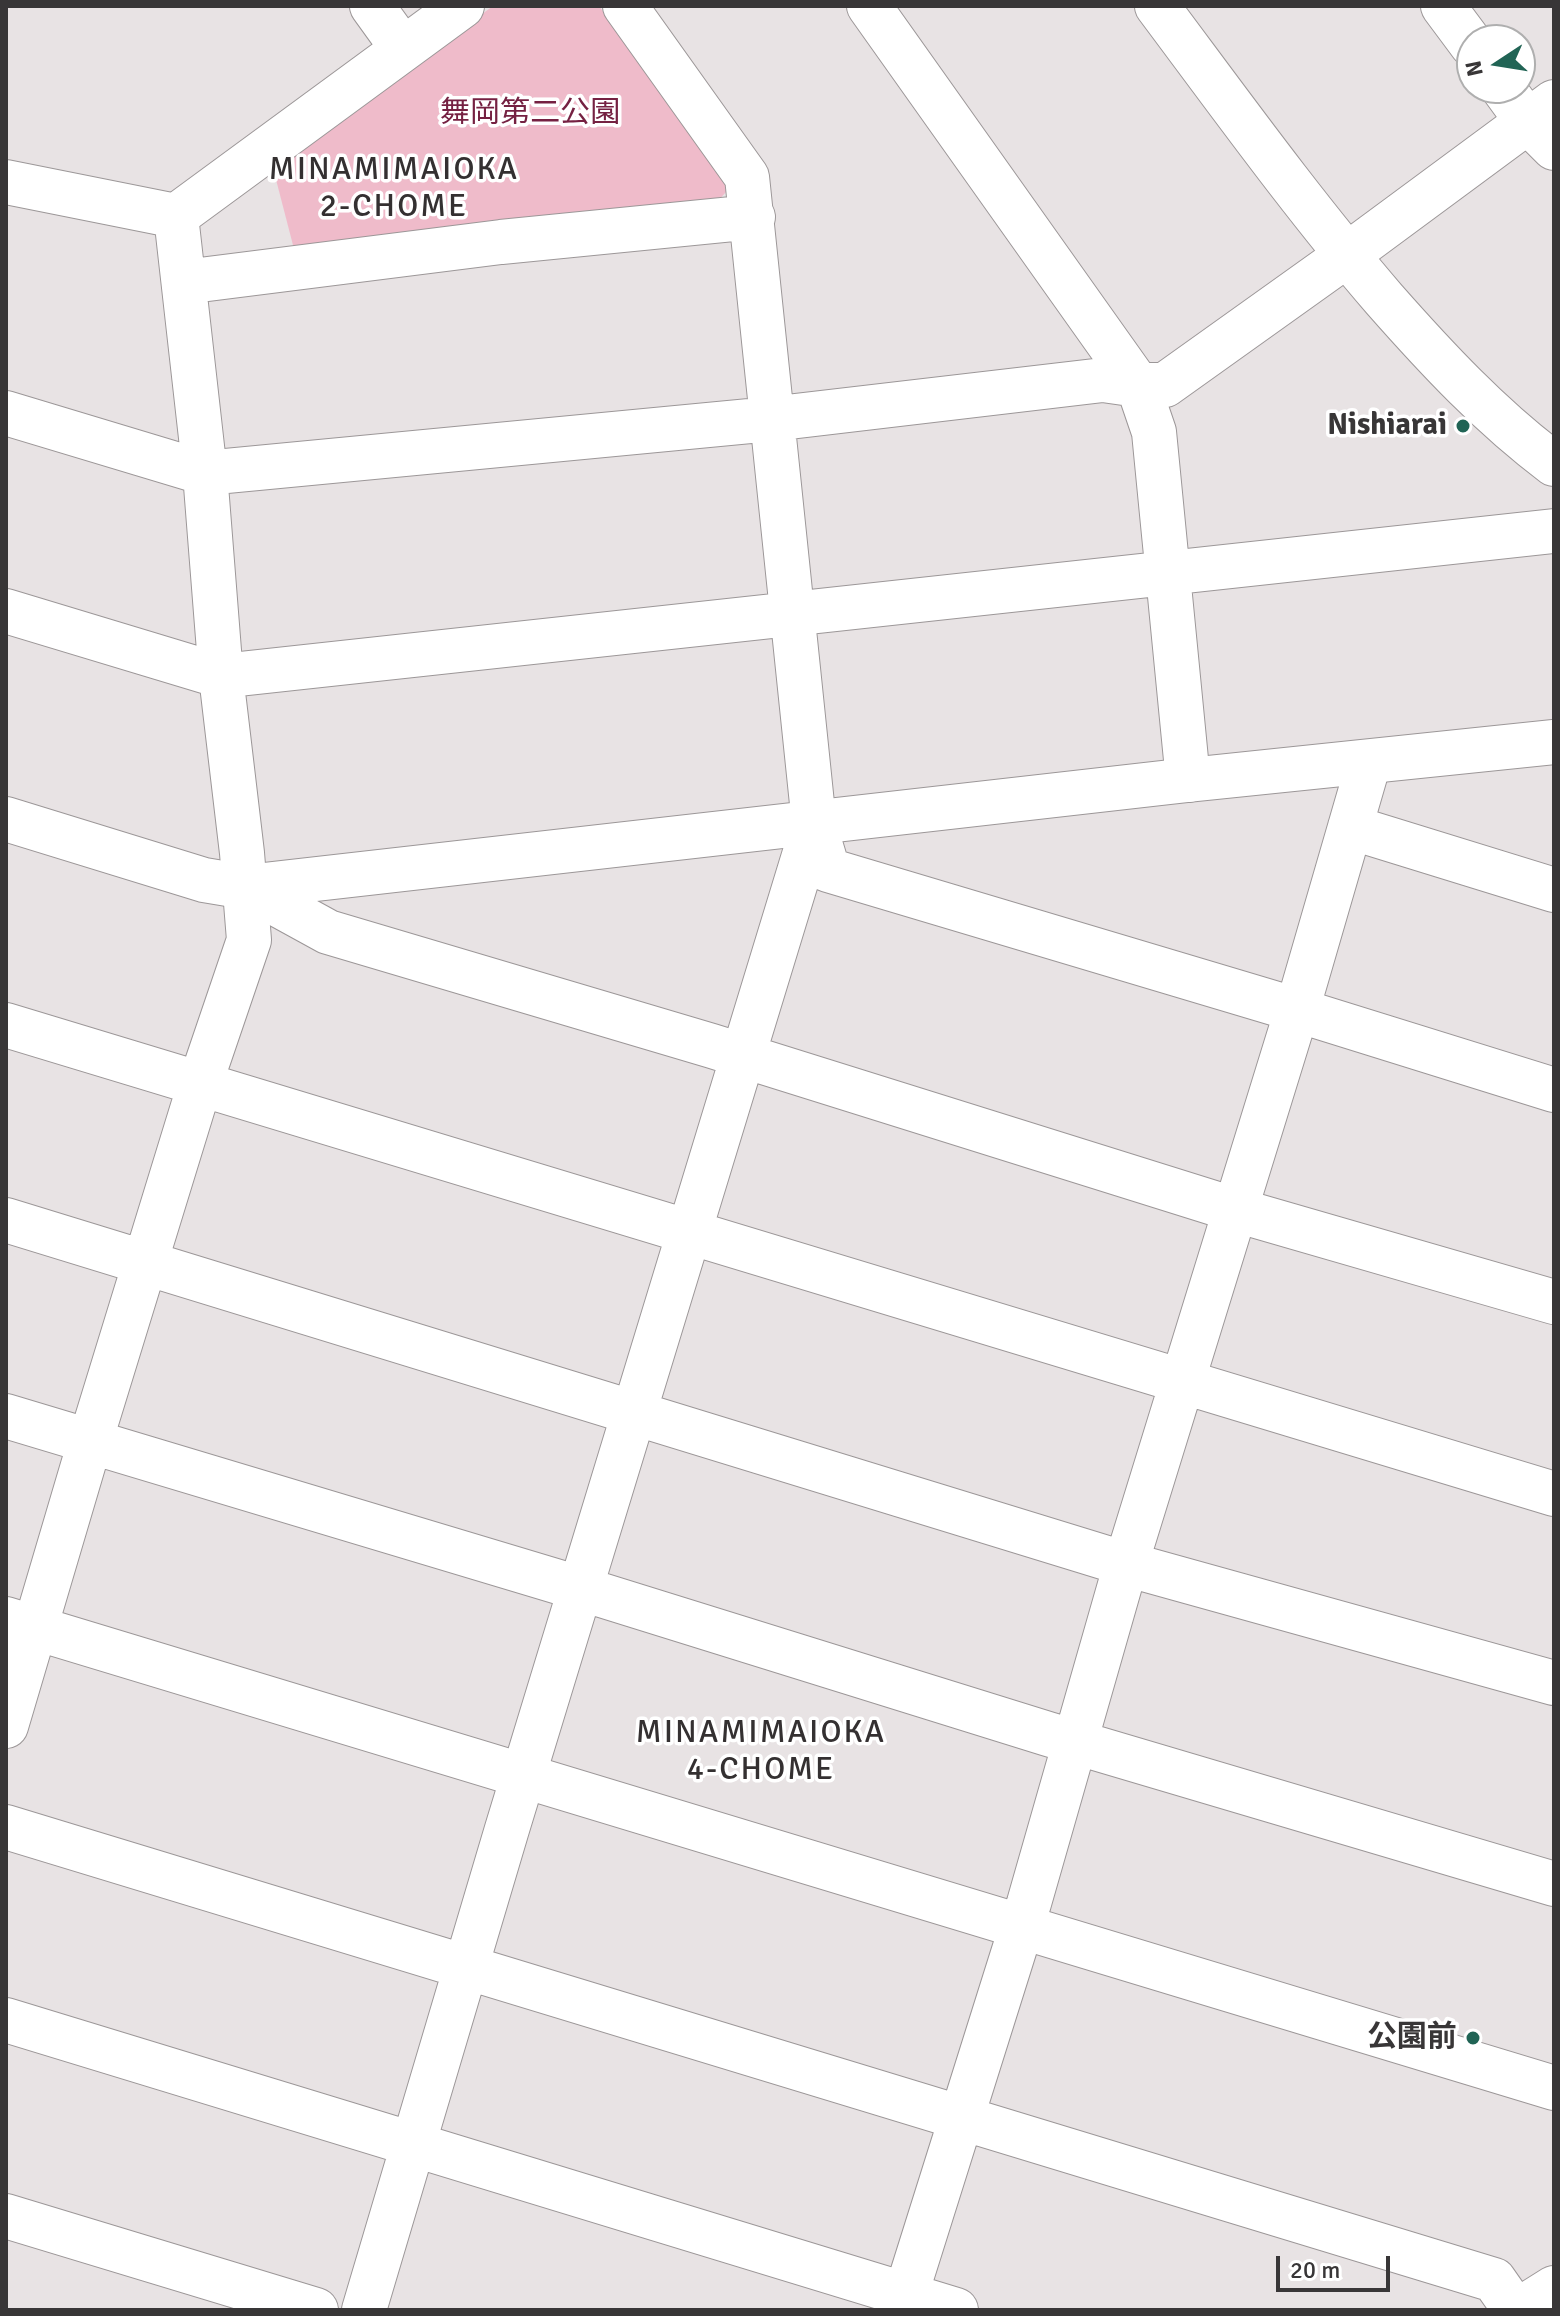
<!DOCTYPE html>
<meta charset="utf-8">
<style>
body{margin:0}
#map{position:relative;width:1560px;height:2316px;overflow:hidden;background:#e8e3e4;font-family:Signika,sans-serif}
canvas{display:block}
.frame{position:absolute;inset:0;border:8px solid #383637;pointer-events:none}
.north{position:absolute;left:1456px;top:24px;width:80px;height:80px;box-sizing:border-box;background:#fff;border:2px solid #afafaf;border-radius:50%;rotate:258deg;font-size:22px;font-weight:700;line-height:32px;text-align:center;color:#383637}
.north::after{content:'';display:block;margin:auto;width:28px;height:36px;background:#216455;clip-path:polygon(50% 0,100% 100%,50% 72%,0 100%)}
.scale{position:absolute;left:1276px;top:2256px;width:114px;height:36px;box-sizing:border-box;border:4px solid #383637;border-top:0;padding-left:10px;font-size:24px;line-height:28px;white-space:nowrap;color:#383637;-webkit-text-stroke:6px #fff;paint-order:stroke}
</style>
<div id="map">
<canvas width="1560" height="2316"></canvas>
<div class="frame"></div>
<div class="north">N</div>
<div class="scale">20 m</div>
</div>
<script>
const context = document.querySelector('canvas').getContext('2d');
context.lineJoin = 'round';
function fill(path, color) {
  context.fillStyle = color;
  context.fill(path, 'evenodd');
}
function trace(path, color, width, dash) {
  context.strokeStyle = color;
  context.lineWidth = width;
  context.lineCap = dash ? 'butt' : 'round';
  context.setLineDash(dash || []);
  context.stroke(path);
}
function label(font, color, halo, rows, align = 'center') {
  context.font = font + ' Signika,"Noto Sans JP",sans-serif';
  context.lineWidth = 7;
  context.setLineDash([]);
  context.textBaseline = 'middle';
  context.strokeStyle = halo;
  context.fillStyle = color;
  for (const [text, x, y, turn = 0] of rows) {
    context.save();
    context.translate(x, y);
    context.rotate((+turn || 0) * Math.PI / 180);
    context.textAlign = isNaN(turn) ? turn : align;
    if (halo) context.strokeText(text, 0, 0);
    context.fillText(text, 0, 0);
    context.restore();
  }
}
const green = new Path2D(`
 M493,6H599L725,179L727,191L715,204L294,249L273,168Z`);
const street = new Path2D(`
 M372,6L403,49
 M625,6L747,177L814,823L828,870L1297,1010L1554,1090
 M869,6L1138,385L1154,432L1188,780
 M1443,6L1472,45
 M1503,88L1527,121L1554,148
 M6,182L176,216L462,6
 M184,282L501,242L753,217
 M6,413L205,473L771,419L1103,380L1138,385H1165L1347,255L1554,102
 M6,611L221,676L1554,531
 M1350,827L1554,890
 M246,887L328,932L712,1046L1236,1210L1554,1302
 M6,1025L1554,1494
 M6,1220L1126,1564L1554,1683
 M6,1416L582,1589L1048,1734L1554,1884
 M6,1726L90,1442L200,1084L249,940L242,853L221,676L205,473L176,216
 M6,1827L1494,2280L1515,2310
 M6,2020L956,2310
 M6,2216L316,2310
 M364,2310L507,1829L814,823
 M901,2310L1029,1903L1126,1564L1297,1010L1369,762`);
const secondary = new Path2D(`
 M1157,6C1231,105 1303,205 1384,299C1436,358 1491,417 1554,464
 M6,819L204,880L246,887L1188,780L1554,742
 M6,1619L1554,2088
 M1519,2310L1554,2288`);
const markers = [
 [1463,426,8,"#216455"],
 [1473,2038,8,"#216455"]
];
const parkNames = [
 ["舞岡第二公園",530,114]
];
const poiNames = [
 ["Nishiarai",1447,426],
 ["公園前",1457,2038]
];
const neighbourhoodNames = [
 ["MINAMIMAIOKA",394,171],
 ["2-CHOME",394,208],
 ["MINAMIMAIOKA",761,1734],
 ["4-CHOME",761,1771]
];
fill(green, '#efbbca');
trace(street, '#9c9798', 46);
trace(secondary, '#9c9798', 46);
trace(street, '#fff', 44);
trace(secondary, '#fff', 44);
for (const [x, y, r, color] of markers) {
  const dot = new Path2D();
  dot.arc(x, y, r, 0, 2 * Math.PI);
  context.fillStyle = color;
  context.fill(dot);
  trace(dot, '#fff', 3);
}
label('30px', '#752142', '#fff', parkNames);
label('bold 30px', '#383637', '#fff', poiNames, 'right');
context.letterSpacing = '2px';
label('32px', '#343031', '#fff', neighbourhoodNames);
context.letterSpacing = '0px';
</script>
